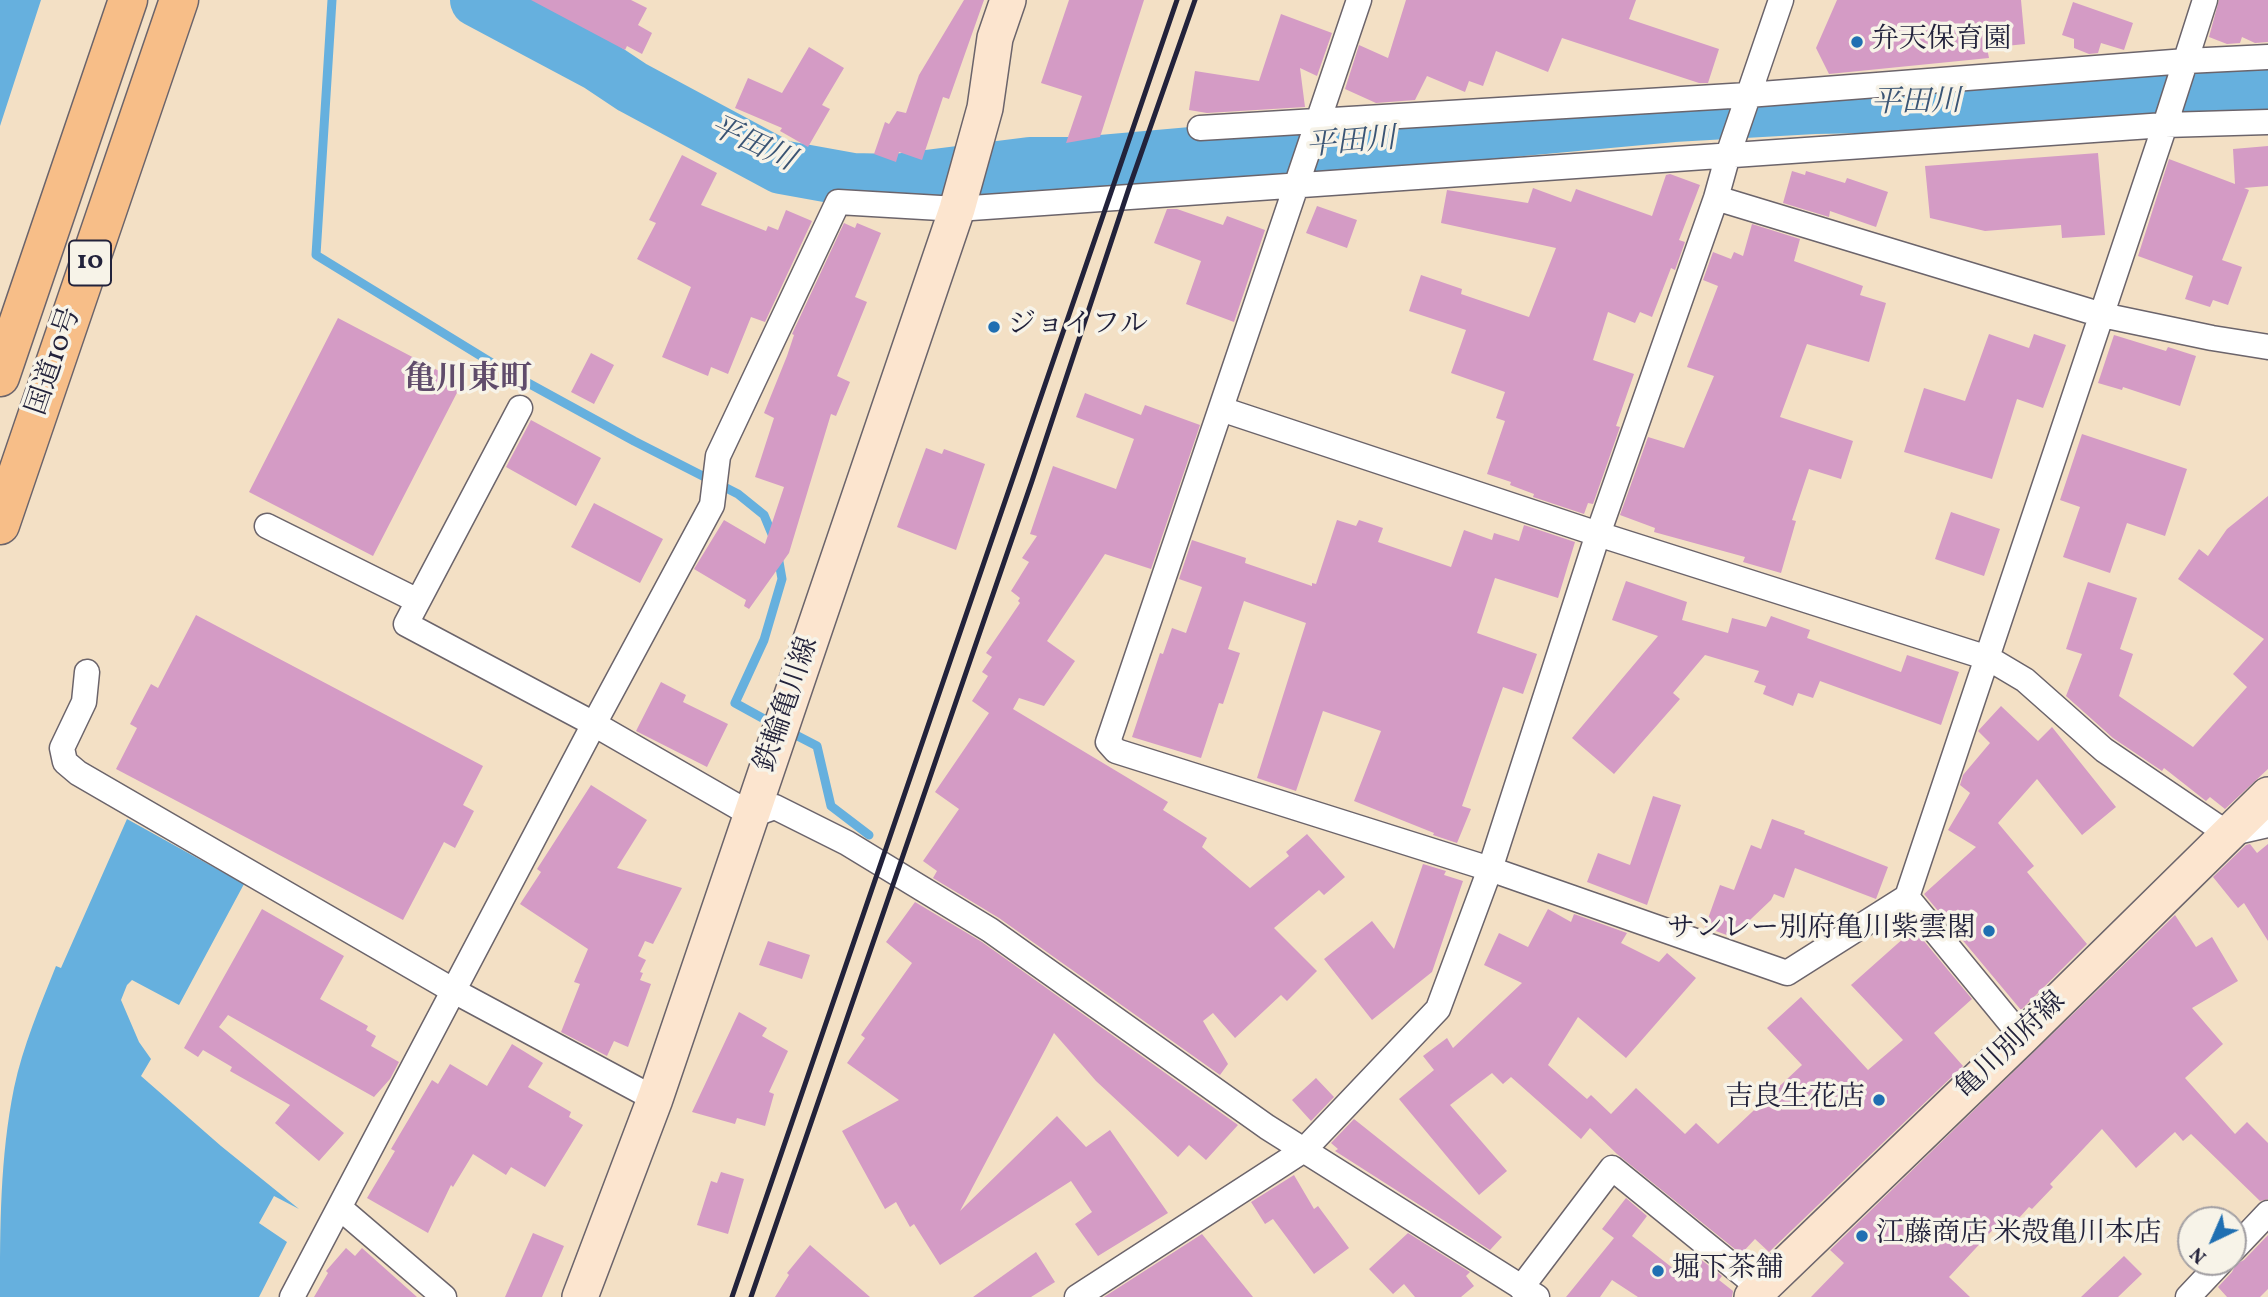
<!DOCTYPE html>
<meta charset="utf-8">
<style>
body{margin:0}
#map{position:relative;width:2268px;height:1297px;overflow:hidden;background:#f3e0c5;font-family:Vollkorn,serif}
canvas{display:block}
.north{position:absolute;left:2177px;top:1206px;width:70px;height:70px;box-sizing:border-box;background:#f7f3e8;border:2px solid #a29fa3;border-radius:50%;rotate:224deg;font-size:19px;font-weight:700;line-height:28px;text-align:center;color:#22223b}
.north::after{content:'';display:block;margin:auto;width:24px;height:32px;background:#1f6fb2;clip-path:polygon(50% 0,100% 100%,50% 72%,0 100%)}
</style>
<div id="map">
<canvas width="2268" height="1297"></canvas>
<div class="north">N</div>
</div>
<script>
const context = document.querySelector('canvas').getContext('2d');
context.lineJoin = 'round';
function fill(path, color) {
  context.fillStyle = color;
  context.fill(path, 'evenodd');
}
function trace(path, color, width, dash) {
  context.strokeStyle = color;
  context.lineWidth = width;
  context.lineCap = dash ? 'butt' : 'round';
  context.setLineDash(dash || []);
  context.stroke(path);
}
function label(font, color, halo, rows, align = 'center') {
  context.font = font + ' Vollkorn,"Noto Serif JP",serif';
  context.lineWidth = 7;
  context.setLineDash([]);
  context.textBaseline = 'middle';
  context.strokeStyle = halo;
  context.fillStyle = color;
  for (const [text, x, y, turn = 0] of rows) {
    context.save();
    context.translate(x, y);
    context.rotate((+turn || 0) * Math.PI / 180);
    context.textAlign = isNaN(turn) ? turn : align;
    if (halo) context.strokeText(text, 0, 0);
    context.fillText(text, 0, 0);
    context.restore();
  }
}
const water = new Path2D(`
 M0,0H41L0,126Z
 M127,819L244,884L179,1005L132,980L127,985L121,1000L139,1042L151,1059L141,1076L221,1146L299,1209L274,1196L259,1223L287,1242L259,1297H0C0,1227 0,1157 14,1088C23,1046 40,1006 56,966L61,968Z`);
const stream = new Path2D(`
 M332,0L316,255L497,366L634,441L738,494L764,515L774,539
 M775,725L735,703L764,640L782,579L778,556
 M788,731L817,746L831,806L869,835`);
const river = new Path2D(`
 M477,0L599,65L632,87L781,167L853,180L895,181L1030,164H1079L1215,152L1251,154L1673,115L1814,107L2095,102L2268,90`);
const building = new Path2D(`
 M531,0H631L647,8L638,25L652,33L642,54L627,46L625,50Z
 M964,0H984L949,99L943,97L922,160L899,152L896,162L874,154L885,122L889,124L897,111L906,113L919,75Z
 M1069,0H1144L1100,137L1066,143L1082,96L1041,83Z
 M1406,0H1636L1629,19L1719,49L1708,83H1699L1562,38L1548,72L1496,51L1483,86L1469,81L1465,92L1427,76L1415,100L1376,103L1345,89L1359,45L1388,58Z
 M1837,0H2021L2025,44L1987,48L1989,58L1829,74L1816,48Z
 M2219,0H2268V42L2255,43L2242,37L2240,43L2227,44L2209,37Z
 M2073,2L2133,23L2124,50L2101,43L2098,53L2089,54L2074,48V39L2062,35Z
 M1281,14L1332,33L1317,76L1300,68L1305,107L1207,113L1189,110L1195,71L1259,81Z
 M809,47L844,68L822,105L830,109L808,147L780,131L782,128L735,108L748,78L782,93Z
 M2268,146V186L2244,188L2249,190L2222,260L2242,267L2228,305L2213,300L2210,307L2185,299L2193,276L2138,256L2169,159L2235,184L2233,149Z
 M2098,153L2105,235L2062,238L2061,225L1985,231L1930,218L1925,166Z
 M682,155L717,173L701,205L766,231L768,226L778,230L786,210L812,221L765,322L751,317L728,374L711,367L708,376L662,357L691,287L637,259L656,223L649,220Z
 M1792,171L1805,175L1806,171L1845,183L1847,178L1888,192L1876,227L1830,211L1829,217L1783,203Z
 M1670,174L1700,185L1679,240L1685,242L1675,270L1671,268L1652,317L1640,312L1635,323L1608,312L1593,360L1634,374L1616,426L1620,427L1593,504L1588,503L1584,514L1533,497L1534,494L1510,485L1511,482L1487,474L1505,421L1496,418L1505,392L1451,373L1466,330L1409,311L1421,275L1462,289L1461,294L1529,317L1556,248L1441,223L1447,190L1528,203L1533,188L1571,202L1576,189L1652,216L1666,175Z
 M1317,206L1357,220L1347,248L1306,233Z
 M1167,209H1177L1223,225L1227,216L1265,230L1234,322L1186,304L1201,261L1154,243Z
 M844,223L855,228L857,223L881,233L855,297L867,302L837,376L850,382L836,416L831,414L789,553L749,609L744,606L746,600L694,569L724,520L765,544L784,487L755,477L774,418L764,413L787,356L794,335L792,334Z
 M1752,224L1800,239L1794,261L1863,286L1860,295L1886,303L1869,362L1807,344L1780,417L1853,441L1841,479L1809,469L1792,520L1796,521L1781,573L1743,562L1745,557L1654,532L1655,528L1620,515L1648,437L1684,448L1714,376L1687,367L1718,286L1703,280L1713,252L1731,259L1734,252L1743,256Z
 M338,318L462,383L373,556L249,492Z
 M1989,334L2029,348L2034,334L2066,345L2043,408L2017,399L1992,479L1904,452L1924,388L1965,401Z
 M2114,335L2166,351L2168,347L2196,356L2180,406L2123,387L2122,390L2098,383Z
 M591,353L614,365L594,404L571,392Z
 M1085,393L1141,415L1145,405L1200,425L1151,569L1105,554L1047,641L1075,661L1044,706L1019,698L1013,709L1168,802L1163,810L1207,838L1202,847L1250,888L1289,856L1286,852L1307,834L1345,877L1324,895L1319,890L1274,928L1317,971L1287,1001L1281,995L1235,1038L1213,1013L1203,1021L1228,1064L1220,1075L999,918L933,878L937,871L923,861L959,809L935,792L989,713L972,701L988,676L982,672L992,657L986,653L1020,603L1018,601L1020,598L1011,591L1029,562L1022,558L1037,536L1030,534L1053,466L1116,489L1134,439L1076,417Z
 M531,420L601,458L576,506L506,467Z
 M2082,434L2187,469L2165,536L2127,523L2110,573L2063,557L2080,507L2060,500Z
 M926,448L942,454L944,449L985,464L956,550L897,527Z
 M2268,496V769L2225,809L2210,797L2206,801L2164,768L2162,771L2113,738L2066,696L2082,654L2066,649L2088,582L2137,598L2120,649L2133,654L2119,696L2193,747L2247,687L2233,674L2264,639L2178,579L2199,549L2208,556L2227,529Z
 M594,503L663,539L640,583L571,547Z
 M1951,512L2000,529L1984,576L1935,559Z
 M1337,520L1356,526L1359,520L1383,528L1378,542L1451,567L1464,530L1492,540L1494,533L1519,541L1524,525L1575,542L1558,598L1495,578L1477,633L1537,654L1523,694L1503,687L1462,806L1471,809L1457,843L1433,835L1434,833L1354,801L1381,731L1323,711L1296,791L1257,778L1306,623L1244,601L1228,649L1240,653L1223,704L1219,703L1201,758L1132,737L1160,653L1163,654L1172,628L1186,633L1202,587L1179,579L1192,540L1246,558L1245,563L1312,586V583L1316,584Z
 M1626,581L1687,602L1682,620L1728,633L1732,618L1766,627L1771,616L1810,630L1807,638L1901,672L1907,655L1959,672L1941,725L1820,681L1813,698L1798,693L1793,706L1763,694L1766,686L1754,682L1759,671L1705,655L1673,693L1680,699L1614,774L1572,738L1658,636L1612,620Z
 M196,615L483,766L463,805L474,811L455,848L444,842L403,920L116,769L137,728L130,724L151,684L158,688Z
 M661,682L686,695L683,702L728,724L707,767L636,731Z
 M2001,706L2038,741L2052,727L2116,807L2082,835L2037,779L1998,823L2034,866L2027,872L2087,944L2021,1010L1924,894L1976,847L1948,830L1970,793L1960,785L1963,775L1990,743L1978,731Z
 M591,785L647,820L617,868L682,888L653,944L645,941L638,956L646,960L640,972L643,973L640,980L651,984L628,1047L614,1041L607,1056L561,1032L580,984L574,982L588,949L520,904L541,872L537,869Z
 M1653,796L1681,805L1647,905L1587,882L1598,853L1630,865Z
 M1772,819L1805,831L1804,834L1888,867L1876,899L1795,868L1784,898L1774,894L1771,900L1732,937L1705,927L1720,885L1734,890L1751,845L1761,849Z
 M2250,844L2257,853L2268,844V941L2244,903L2238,908L2213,877L2246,845Z
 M1423,864L1446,871L1444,875L1463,881L1432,972L1372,1020L1324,959L1372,921L1394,949Z
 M915,902L982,942L1238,1125L1206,1160L1189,1145L1178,1157L1096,1081L1054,1033L960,1211L1057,1116L1086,1147L1110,1130L1168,1213L1098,1256L1075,1224L1092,1212L1071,1181L940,1265L914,1224L910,1227L896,1202L885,1209L842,1131L899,1100L847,1063L865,1038L861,1035L912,963L886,942Z
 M262,909L344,956L320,999L368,1026L366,1030L376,1036L371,1046L399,1062L390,1079L374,1097L228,1015L219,1027L344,1133L319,1161L275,1123L290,1105L230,1071L232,1067L203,1050L198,1057L184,1048Z
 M1548,909L1571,922L1574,914L1627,933L1621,943L1659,962L1667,953L1696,978L1626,1058L1578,1017L1548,1065L1587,1099L1591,1095L1611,1114L1636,1088L1685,1134L1696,1123L1718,1144L1802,1065L1767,1028L1801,997L1868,1070L1903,1040L1851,985L1914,929L1972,999L1934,1033L1963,1066L1769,1252L1755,1239L1741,1254L1617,1154L1590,1128L1581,1139L1511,1077L1503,1084L1492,1073L1450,1105L1507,1171L1479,1195L1399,1099L1434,1070L1423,1056L1447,1038L1453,1048L1522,983L1484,965L1499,933L1528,947Z
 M2175,915L2196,947L2212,937L2238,981L2192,1008L2223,1044L2185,1078L2235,1134L2247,1122L2268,1143V1199L2260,1201L2191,1134L2183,1141L2175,1132L2136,1168L2102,1129L2050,1184L2053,1187L2032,1209L2029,1207L2009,1229L2001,1221L1949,1277L1970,1297H1811L1844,1263L1830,1250Z
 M768,941L810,955L802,979L759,965Z
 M739,1012L767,1028L762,1036L788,1051L769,1092L774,1094L765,1126L737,1118L735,1124L692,1112Z
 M512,1044L543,1063L528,1087L571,1112L569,1117L583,1125L545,1187L511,1167L506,1175L473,1154L453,1187L451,1185L428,1233L367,1198L395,1151L391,1149L432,1080L438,1084L450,1064L487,1086Z
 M1316,1078L1334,1097L1311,1121L1292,1100Z
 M1354,1119L1502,1237L1490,1250L1335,1151L1338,1149L1331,1143Z
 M721,1172L744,1179L728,1234L697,1225L711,1181L717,1183Z
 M1294,1175L1314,1209L1318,1206L1349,1248L1314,1274L1273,1219L1265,1224L1251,1202Z
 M1626,1198L1647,1216L1632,1236L1684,1277L1699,1258L1722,1276L1719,1280L1733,1291L1732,1297H1638L1612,1280L1600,1297H1566L1614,1238L1602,1229Z
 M533,1233L564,1246L542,1297H505Z
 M1408,1233L1470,1272L1466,1276L1474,1286L1461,1297H1415L1404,1284L1393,1294L1369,1269Z
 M1202,1234L1253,1297H1104Z
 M2268,1235V1289L2260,1297H2227L2218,1287L2232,1272L2236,1264L2244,1260Z
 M810,1245L870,1297H775L789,1275L787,1273Z
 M346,1248L355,1256L362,1248L417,1297H314L328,1273L326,1271Z
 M1036,1252L1055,1282L1031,1297H973Z
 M2124,1256L2142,1274L2118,1297H2081Z`);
const minor = new Path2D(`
 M1359,0L1108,742L1116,751L1490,869L1787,973L1907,897L2165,125L2205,0
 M1200,128L1748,95L2186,61L2268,57
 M1716,198L2102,315L2212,338L2268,347
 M520,408L406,624L594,724L752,815L775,807L847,843L990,930L1267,1127L1537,1297
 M1221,409L1598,534L1988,658L2025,680L2104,750L2228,834L2268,825
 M267,526L418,601
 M87,672L84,702L62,748L65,762L78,773L454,991L655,1099
 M1907,897L2022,1037
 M340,1208L444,1297
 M2233,1250L2268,1213
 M1521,1288L1612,1168L1761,1289
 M292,1297L594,724L712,505L718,456L838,202L957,209L2165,125L2268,122
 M1077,1297L1304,1150L1438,1009L1490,869L1598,534L1716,198L1728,155L1781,0
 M2188,1297L2221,1262`);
const secondary = new Path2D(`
 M580,1297L655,1099L957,209L985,108L995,38L1008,0
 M1752,1297L2022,1037L2268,795`);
const trunk = new Path2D(`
 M0,377L128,0
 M0,525L179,0`);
const rail = new Path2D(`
 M732,1297L1177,0
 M751,1297L1032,481L1129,188L1195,0`);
const markers = [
 [1857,42,7,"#1f6fb2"],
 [994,327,7,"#1f6fb2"],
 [1989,931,7,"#1f6fb2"],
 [1879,1100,7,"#1f6fb2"],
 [1862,1236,7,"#1f6fb2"],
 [1658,1271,7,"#1f6fb2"]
];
const shields = [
 [90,263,42]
];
const shieldNames = [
 ["10",90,263]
];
const poiNames = [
 ["弁天保育園",1871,42],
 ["ジョイフル",1008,327],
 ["サンレー別府亀川紫雲閣",1975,931,"right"],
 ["吉良生花店",1865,1100,"right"],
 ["江藤商店 米殻亀川本店",1876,1236],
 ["堀下茶舗",1672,1271]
];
const streetNames = [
 ["国道10号",56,362,-71],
 ["鉄輪亀川線",789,705,-71],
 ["亀川別府線",2012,1047,-44]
];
const waterNames = [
 ["平田川",1916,105,-1],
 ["平田川",1351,145,-5],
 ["平田川",751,146,25]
];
const quarterNames = [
 ["亀川東町",468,382]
];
fill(water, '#66b0de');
trace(stream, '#66b0de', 9);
trace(river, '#66b0de', 54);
fill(building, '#d49bc5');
trace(minor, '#6b646b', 27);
trace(secondary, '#6b646b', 38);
trace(trunk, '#6b646b', 41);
trace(minor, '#fff', 24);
trace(secondary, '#fce5cf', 35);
trace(trunk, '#f7be88', 38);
trace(rail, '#22223b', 5);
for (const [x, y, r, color] of markers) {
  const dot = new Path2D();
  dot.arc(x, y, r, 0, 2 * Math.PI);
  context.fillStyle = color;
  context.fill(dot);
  trace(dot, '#f7f3e8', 2.5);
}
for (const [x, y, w] of shields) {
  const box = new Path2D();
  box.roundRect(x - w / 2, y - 22.5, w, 45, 5);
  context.fillStyle = '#f7f3e8';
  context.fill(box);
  trace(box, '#22223b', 2);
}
label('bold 26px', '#22223b', null, shieldNames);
label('28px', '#22223b', '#f7f3e8', poiNames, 'left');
label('28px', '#22223b', '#f7f3e8', streetNames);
label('italic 30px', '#3a5474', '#f7f3e8', waterNames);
label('bold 32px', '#604c6b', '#f7f3e8', quarterNames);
</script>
